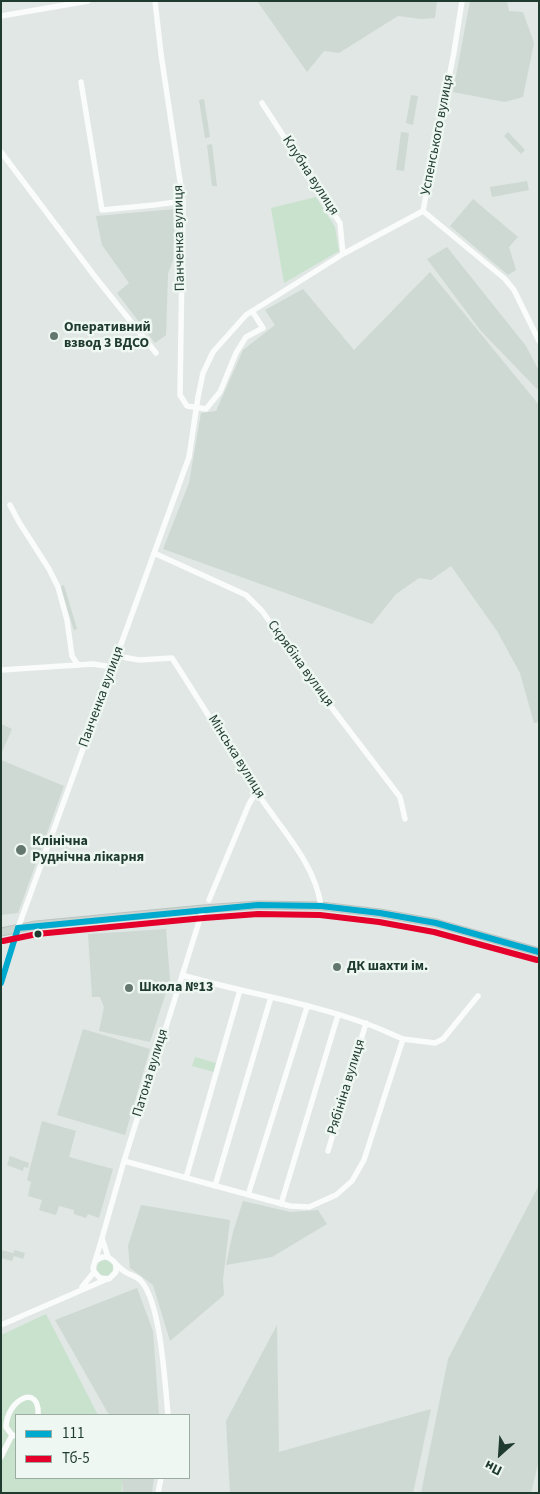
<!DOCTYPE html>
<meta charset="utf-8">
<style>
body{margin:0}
#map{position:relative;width:540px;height:1494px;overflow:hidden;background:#e1e7e4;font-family:"Source Sans 3",sans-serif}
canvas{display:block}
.frame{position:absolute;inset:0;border:2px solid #1f3b2f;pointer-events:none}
.legend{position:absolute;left:15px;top:1414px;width:175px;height:65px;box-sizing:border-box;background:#eef7f1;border:1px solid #9baca3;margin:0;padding:6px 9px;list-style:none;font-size:15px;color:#1f3b2f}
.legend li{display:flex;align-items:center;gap:10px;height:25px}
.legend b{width:25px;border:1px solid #9baca3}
.north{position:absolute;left:475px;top:1429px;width:50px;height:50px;-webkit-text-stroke:4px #eef7f1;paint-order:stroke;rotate:206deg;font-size:14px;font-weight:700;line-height:20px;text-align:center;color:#1f3b2f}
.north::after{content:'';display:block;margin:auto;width:18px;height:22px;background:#1f3b2f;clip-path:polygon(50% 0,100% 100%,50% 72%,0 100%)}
</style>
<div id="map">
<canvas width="540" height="1494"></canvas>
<div class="frame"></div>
<ul class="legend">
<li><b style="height:6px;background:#00a9ce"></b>111</li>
<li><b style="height:6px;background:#e4002b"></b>Тб-5</li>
</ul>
<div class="north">Пн</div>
</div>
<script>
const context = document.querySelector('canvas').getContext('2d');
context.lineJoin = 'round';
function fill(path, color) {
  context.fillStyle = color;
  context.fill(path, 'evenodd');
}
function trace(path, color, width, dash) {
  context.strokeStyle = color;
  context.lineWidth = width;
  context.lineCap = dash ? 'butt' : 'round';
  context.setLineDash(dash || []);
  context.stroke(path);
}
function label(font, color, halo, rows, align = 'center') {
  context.font = font + ' "Source Sans 3",sans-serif';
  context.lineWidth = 5;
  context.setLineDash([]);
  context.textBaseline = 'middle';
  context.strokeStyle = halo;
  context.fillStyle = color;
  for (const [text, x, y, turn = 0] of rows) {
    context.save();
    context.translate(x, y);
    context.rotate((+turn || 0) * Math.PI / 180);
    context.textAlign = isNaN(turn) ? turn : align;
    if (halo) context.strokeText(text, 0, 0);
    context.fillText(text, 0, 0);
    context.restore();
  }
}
const built = new Path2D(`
 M257,1H437L435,18L421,19L398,16L339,53L324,51L307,72Z
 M470,1H507L509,11L523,12L534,43L523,97L505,102L453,92Z
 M411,95L418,96L413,125L406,123Z
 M204,99L210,137L205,138L199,100Z
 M401,132L409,133L404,171L396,170Z
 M508,132L525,150L521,154L504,136Z
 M212,144L217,186H212L207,145Z
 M527,181L529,190L492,197L490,187Z
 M473,199L518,237L509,247L516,270L508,275L450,226Z
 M175,209L173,260L168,274L166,335L155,343L117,293L129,283L102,245L96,216Z
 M447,247L526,346L539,371V387L537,389L481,331L427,259Z
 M430,272L539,405V722L534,723L520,673L497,631L451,566L431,580L419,578L396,594L372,624L163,549L189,483L201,413L216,411L243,350L275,325L265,310L303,289L354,350Z
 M64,585L77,629L74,630L60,587Z
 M1,724L12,729L1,754Z
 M1,760L64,786L18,913L1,915Z
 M166,929L170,980L150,1042L99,1031L104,1007L100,997H92L88,934Z
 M83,1029L150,1049L125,1135L57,1115Z
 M42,1121L76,1131L69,1157L113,1169L99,1218L88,1214L86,1218L74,1214V1210L59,1206L56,1215L39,1210L42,1200L28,1196L31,1182L27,1180Z
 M10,1156L29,1163L28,1168L24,1167L23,1171L7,1165Z
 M539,1185V1460L531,1493H421L448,1359Z
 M243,1201L290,1212L318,1210L327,1224L272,1257L226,1265L233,1232Z
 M141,1205L230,1220L223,1280L224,1295L170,1341L153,1285L130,1268L128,1246Z
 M1,1250L13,1253L15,1250L25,1253L23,1259L14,1256L12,1261L1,1258Z
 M137,1288L153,1331L159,1415H109L55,1320Z
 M277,1325L279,1452L431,1409L413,1493H230L226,1421Z
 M122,1478H154L152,1493H123Z`);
const green = new Path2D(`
 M316,197L335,227L339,251L284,283L271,208Z
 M195,1057L216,1063L214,1072L192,1066Z
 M97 1268a8 8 0 1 1 16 0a8 8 0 1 1-16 0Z
 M46,1314L98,1415H16V1478H122V1493H1V1335Z`);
const minor = new Path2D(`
 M155,1L161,54L183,201L180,395L187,406L206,409L220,392L236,353L246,337L263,328L252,311
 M1,16L88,1
 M81,82L102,210L154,205L183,201
 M262,103L340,223L343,254
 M1,152L96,278L156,353
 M423,211L454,52L462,1
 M423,211L505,279L514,290L539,341
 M198,397L203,373L213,352L246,315L343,254L423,211
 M10,505L19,522L49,569L58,587L67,620L72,656L78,665
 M154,553L246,595L262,611L332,708L400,797L405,819
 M117,656L139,660L172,658C201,703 229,749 258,794C281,829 315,863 321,906
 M1,670L93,664L113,667
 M209,900L249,804L257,791
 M182,975C243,993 308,1002 367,1024C379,1028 391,1034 403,1039
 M1,984L18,928L189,457
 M328,1151L366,1023
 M124,1161L290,1206L309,1207L336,1195L352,1181L364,1160L403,1039L435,1043L443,1039L478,996
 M186,1178L240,990
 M215,1186L271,997
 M248,1195L307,1007
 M281,1204L338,1015
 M102,1238L124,1161L203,909
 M97,1260C104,1254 110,1257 116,1264V1272L109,1279L100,1278L94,1272L93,1268L102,1238L108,1257
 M116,1264C119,1267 123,1271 127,1273C132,1276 137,1276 141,1281C161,1303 165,1384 168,1415
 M82,1287L94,1272
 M1,1325L105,1280
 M16,1436L12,1435L6,1427C7,1399 40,1383 38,1415
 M1,1457L12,1435
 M158,1493L161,1478`);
const major = new Path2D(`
 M1,932L36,925L203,909L258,905L321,906L380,913L436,923L539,952`);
const minorBridge = new Path2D(`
 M189,457L198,397`);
const bus1 = new Path2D(`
 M18,928L258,905L321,906L380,913L436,923L539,952
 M1,983L18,928`);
const bus2 = new Path2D(`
 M3,941L37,934L204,918L258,914L320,915L379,922L434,932L537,960`);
const markers = [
 [54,336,5,"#63776e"],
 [21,850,6,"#63776e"],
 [38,934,4.5,"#1f3b2f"],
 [337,967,5,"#63776e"],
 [129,988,5,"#63776e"]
];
const streetNames = [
 ["Успенського вулиця",438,135,-79],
 ["Клубна вулиця",310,176,57],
 ["Панченка вулиця",180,238,-91],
 ["Скрябіна вулиця",300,664,54],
 ["Панченка вулиця",102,697,-70],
 ["Мінська вулиця",236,757,58],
 ["Патона вулиця",151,1073,-73],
 ["Рябініна вулиця",347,1087,-73]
];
const poiNames = [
 ["Оперативний",64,328],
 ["взвод 3 ВДСО",64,344],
 ["Клінічна",32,842],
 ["Руднічна лікарня",32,858],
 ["ДК шахти ім.",347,967],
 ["Школа №13",139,988]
];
fill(built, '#ced9d3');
fill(green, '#c9e2cd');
trace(major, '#bbc4c0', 9);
trace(minor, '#fafbfb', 5.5);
trace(major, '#ccd4d0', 7);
trace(minorBridge, '#fafbfb', 5.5);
trace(bus1, '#00a9ce', 6);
trace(bus2, '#e4002b', 6);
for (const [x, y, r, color] of markers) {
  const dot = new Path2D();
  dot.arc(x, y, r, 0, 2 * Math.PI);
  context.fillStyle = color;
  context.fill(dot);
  trace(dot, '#eef7f1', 2);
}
label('14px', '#1f3b2f', '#eef7f1', streetNames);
label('bold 14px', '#1f3b2f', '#eef7f1', poiNames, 'left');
</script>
